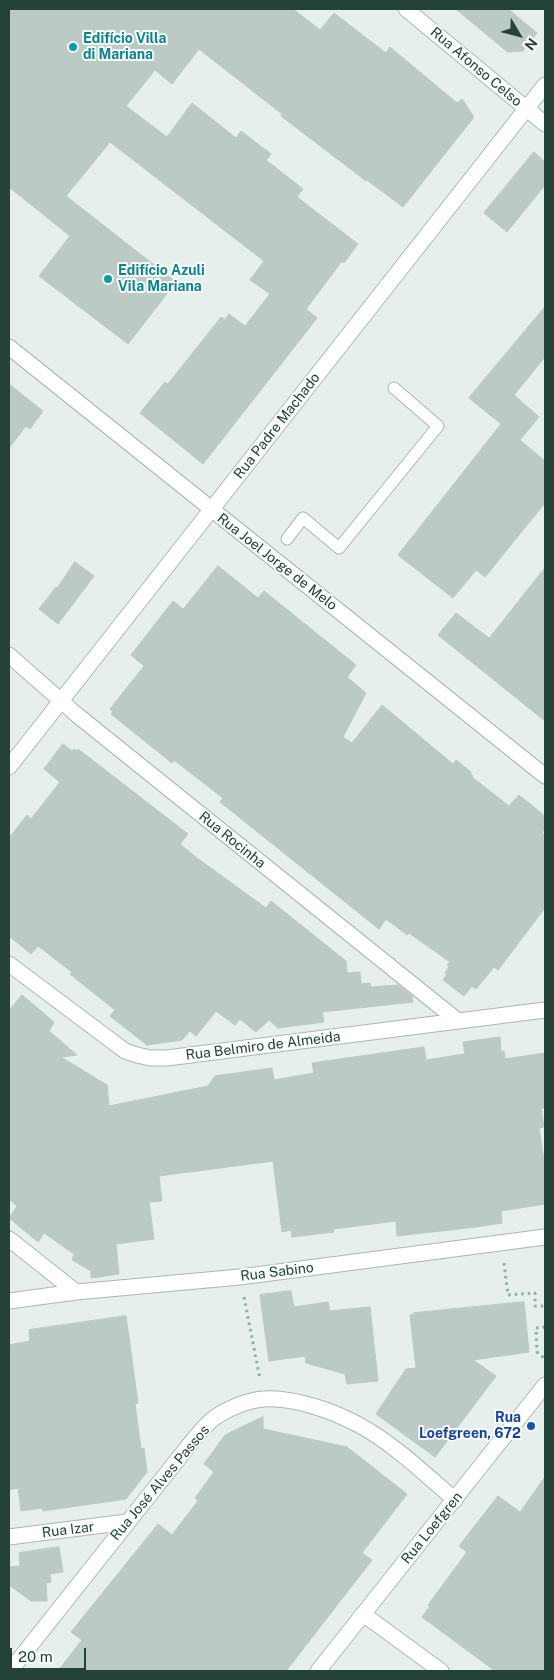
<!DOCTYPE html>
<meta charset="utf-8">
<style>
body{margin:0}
#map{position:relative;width:554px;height:1680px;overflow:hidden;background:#e6efeb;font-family:"Public Sans",sans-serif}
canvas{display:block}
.frame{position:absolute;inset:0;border:10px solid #24423a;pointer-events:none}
.north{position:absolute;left:494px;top:10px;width:50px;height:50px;-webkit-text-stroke:4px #f7fbf9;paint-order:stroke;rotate:127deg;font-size:14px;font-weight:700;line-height:20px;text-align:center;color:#24423a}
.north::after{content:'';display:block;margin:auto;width:18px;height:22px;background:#24423a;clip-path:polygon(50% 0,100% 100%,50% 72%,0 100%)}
.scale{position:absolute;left:10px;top:1648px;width:76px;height:22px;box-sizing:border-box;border:2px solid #24423a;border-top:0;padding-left:6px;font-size:15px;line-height:18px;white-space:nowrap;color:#24423a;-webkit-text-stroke:4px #f7fbf9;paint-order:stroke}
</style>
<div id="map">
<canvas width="554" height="1680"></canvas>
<div class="frame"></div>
<div class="north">N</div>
<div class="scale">20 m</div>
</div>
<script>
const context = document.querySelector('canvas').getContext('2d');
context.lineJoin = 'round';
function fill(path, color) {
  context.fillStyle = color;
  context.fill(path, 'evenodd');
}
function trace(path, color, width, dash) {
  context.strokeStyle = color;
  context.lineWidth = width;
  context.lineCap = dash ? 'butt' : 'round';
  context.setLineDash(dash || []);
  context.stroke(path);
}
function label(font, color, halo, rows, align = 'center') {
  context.font = font + ' "Public Sans",sans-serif';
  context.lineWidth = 4;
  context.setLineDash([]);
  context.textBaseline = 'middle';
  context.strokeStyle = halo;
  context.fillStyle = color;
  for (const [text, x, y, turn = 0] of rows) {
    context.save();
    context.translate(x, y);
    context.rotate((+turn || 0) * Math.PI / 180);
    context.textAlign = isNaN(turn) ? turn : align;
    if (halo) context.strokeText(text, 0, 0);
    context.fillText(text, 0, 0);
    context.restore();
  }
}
const building = new Path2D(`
 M9,9H293L320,30L334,13L386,53L390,47L457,103L462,99L474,117L403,207L367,180L366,181L281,116L282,114L199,49L172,84L155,70L126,106L167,137L192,103L236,138L241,131L271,154L266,160L303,189L297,197L358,244L344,263L342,261L306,309L317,318L203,464L140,413L165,382L168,384L221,317L225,320L229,314L245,326L270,294L250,280L264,261L110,142L66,196L176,282L128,344L39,276L70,236L9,187Z
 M456,9H508L537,33L523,51L508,52Z
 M534,152L545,162V185L507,232L484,213Z
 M545,307V357L514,395L539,417L520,440L545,461V503L485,577L476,570L453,598L398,555L501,424L469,398Z
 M9,384L43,411L30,429L26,426L9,448Z
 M75,562L94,576L58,624L39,609L56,587L57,588Z
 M218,566L258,598L264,591L356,665L347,677L366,693L343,737L352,743L382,705L453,764L456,760L471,772L470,773L473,776L472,777L509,806L519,795L545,816V828L542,833L545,835V908L498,970L494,967L476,989L472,986L464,996L443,980L447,974L445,973L449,967L447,965L450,962L409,933L407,935L386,919L379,929L220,802L223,798L174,760L172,763L111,714L113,712L110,709L144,666L131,655L173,601L183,609Z
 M545,568V721L438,635L456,613L489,638Z
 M63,744L72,751L74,749L77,751L78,749L188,834L180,844L197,858L266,908L271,901L346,961L347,973L360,972L361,984L370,983L371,987L398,985L412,996L413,1002L322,1012L324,1022L278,1028L269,1020L256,1032L240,1019L235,1025L216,1011L196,1036L190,1031L182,1040L147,1045L110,1016L115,1010L70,974L72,972L38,946L31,954L9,936V838L27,815L31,819L60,782L44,769Z
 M22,995L54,1022L49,1031L77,1055L61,1057L107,1085L109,1106L208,1086L215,1076L272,1068L274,1080L314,1073L312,1063L424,1047L426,1060L465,1054L463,1042L500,1037L501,1052L504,1051L505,1059L545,1053V1108H541L544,1127L539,1128L545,1167V1204L501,1211L502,1223L476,1227L397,1236L396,1221L333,1229L334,1232L292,1237L291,1230L282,1232L273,1161L159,1176L162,1201L149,1202L154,1239L116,1244L119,1274L91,1278V1271L72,1260L74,1254L44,1233L38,1242L9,1218L17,1206L9,1199V1011Z
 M291,1291L294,1307L328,1302L330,1311L370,1307L378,1381L347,1384L345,1374L306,1363L305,1356L269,1361L260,1295Z
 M524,1302L529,1352L473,1360L496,1376L435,1457L376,1414L406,1369L416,1368L410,1315L415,1314L414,1313Z
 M126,1316L138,1403L135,1404L141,1449L144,1448L147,1472L126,1499L43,1511L42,1508L21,1511L18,1488L9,1490V1345L30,1341L29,1330Z
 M263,1417V1429L347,1447L407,1494L362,1553L372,1560L286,1671H58L82,1640L71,1632L158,1524L172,1535L198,1501L195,1498L214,1472L204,1464L225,1435Z
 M545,1477V1671H495L422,1617L430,1606L428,1605L467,1552L459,1546L498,1496L520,1512Z
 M59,1547L63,1572L50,1574L51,1582L46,1583L47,1601H31L9,1585V1567L20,1566L19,1553Z`);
const path = new Path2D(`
 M504,1263L508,1295L535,1293V1306H545
 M244,1297L260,1379
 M545,1327L536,1328L537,1352L545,1359`);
const lane = new Path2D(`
 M287,539L303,518L339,548L438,426L394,388`);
const street = new Path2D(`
 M9,347L545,776
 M9,655L77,715L458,1021
 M9,767L545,85
 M9,964L125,1051L137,1055L150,1058H167L545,1010
 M9,1239L76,1292
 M9,1301L76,1292L240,1277L545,1237
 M9,1537L127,1522
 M363,1614L441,1671
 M10,1671L186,1449C195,1438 205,1424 217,1416C230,1408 248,1400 264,1399C294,1397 333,1411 359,1425C394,1444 425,1474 455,1500`);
const secondary = new Path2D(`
 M406,9L545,124
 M318,1671L545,1385`);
const markers = [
 [73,47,5,"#0f9aa8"],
 [108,279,5,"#0f9aa8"],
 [531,1426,5,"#1a4fb4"]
];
const cultureNames = [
 ["Edifício Villa",83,39],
 ["di Mariana",83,55],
 ["Edifício Azuli",118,271],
 ["Vila Mariana",118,287]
];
const streetNames = [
 ["Rua Afonso Celso",476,67,40],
 ["Rua Padre Machado",277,426,-52],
 ["Rua Joel Jorge de Melo",277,562,38],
 ["Rua Rocinha",232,840,39],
 ["Rua Belmiro de Almeida",263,1046,-7],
 ["Rua Sabino",277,1272,-7],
 ["Rua José Alves Passos",160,1483,-50],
 ["Rua Loefgren",432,1528,-51],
 ["Rua Izar",68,1530,-7]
];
const transitNames = [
 ["Rua",521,1418],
 ["Loefgreen, 672",521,1434]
];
fill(building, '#bbcac4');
trace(building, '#b8c9c2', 1);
trace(lane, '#a8b8b2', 13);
trace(street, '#a8b8b2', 17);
trace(secondary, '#a4bbb3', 17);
trace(path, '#86b3a5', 3, [2.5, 4]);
trace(lane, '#fff', 11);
trace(street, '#fff', 15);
trace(secondary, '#fff', 15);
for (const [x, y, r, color] of markers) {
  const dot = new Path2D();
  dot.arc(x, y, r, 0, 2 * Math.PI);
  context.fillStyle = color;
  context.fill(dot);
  trace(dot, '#f7fbf9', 2);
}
label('bold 14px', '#0d838f', '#f7fbf9', cultureNames, 'left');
label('14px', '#24423a', '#f7fbf9', streetNames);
label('bold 14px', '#164399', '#f7fbf9', transitNames, 'right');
</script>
